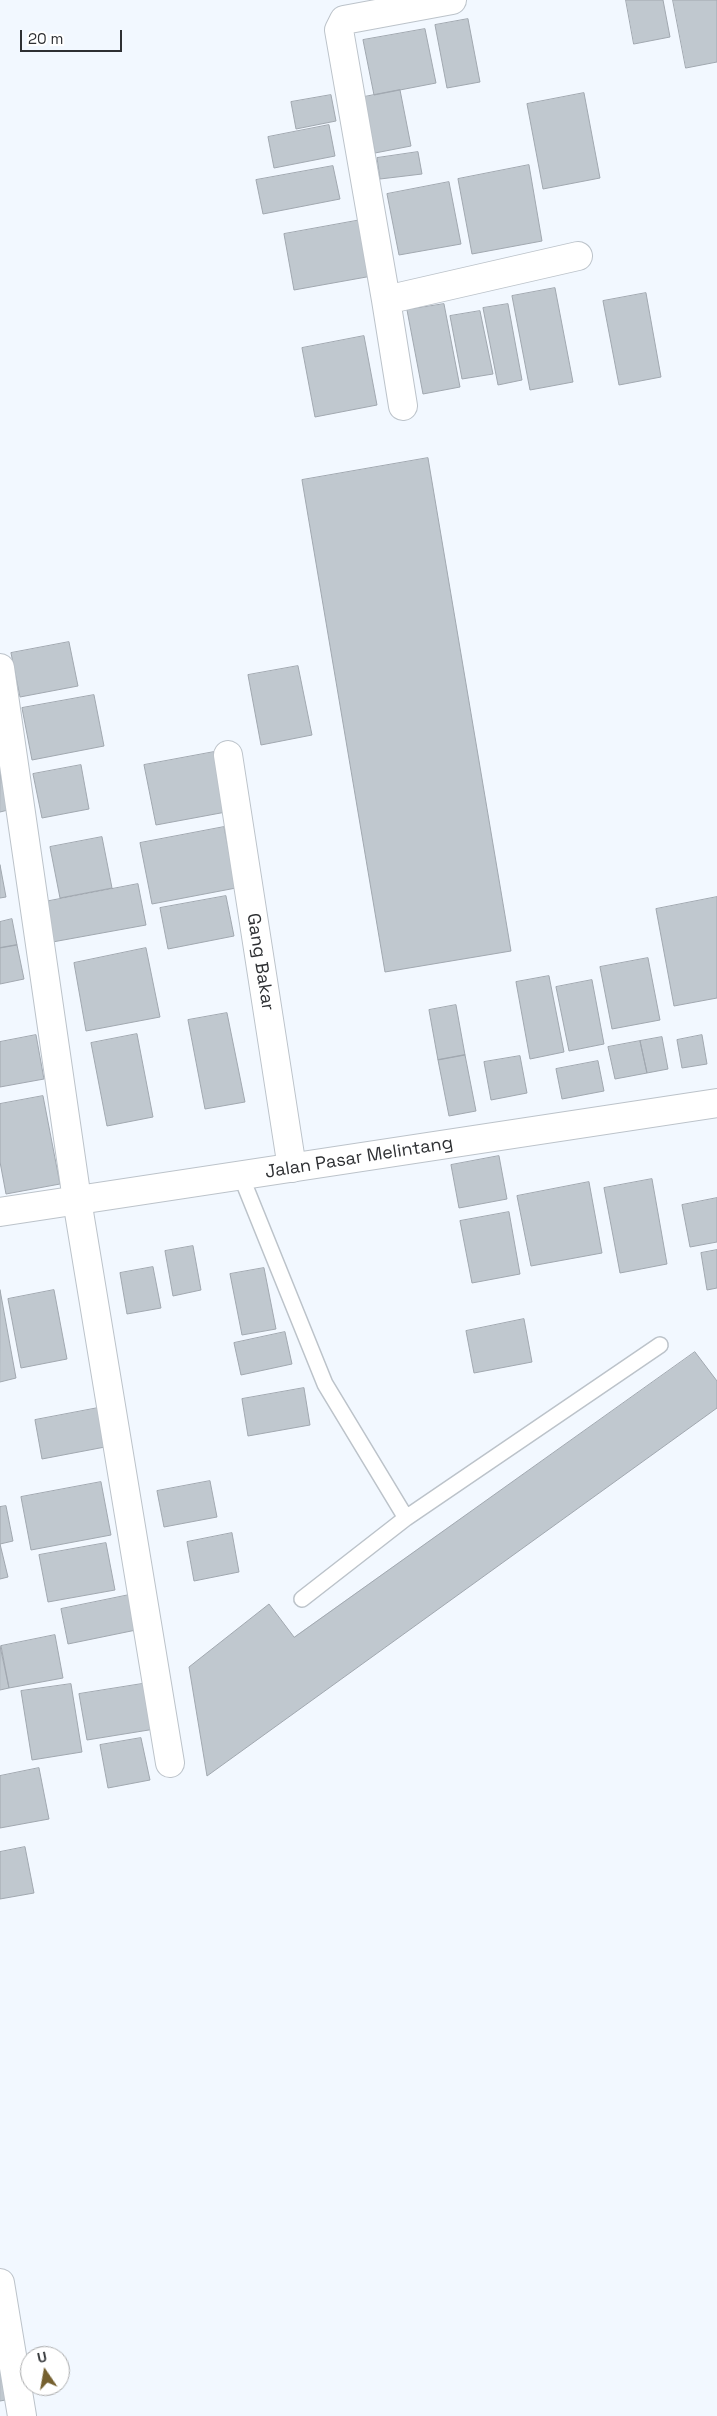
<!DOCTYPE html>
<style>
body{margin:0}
#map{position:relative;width:717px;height:2416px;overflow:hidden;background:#f2f8ff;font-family:"Space Grotesk",sans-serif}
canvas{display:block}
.north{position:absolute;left:20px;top:2346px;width:50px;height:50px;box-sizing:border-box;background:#fff;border:1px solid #abacad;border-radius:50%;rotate:348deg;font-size:14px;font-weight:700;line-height:20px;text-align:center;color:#2e3033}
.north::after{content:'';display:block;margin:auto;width:18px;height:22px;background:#75602f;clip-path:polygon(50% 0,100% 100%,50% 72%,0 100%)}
.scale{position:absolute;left:20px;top:30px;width:102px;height:22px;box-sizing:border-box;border:2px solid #2e3033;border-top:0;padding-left:6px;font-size:15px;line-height:18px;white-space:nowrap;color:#2e3033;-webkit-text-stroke:4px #fff;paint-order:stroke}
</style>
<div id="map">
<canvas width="717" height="2416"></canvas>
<div class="north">U</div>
<div class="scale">20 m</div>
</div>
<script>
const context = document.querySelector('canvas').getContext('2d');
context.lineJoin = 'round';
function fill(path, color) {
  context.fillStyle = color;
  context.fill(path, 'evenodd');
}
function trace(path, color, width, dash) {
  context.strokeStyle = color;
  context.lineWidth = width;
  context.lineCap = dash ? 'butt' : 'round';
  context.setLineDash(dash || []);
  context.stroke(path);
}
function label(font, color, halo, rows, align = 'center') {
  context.font = font + ' "Space Grotesk",sans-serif';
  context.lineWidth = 4;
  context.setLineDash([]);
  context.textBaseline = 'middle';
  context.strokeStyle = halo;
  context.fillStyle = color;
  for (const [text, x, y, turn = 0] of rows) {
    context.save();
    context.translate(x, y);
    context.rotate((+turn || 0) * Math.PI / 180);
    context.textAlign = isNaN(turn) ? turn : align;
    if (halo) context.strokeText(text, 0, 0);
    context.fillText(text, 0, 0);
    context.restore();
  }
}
const building = new Path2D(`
 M626,0H663L670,37L634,44Z
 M673,0H717V62L686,68Z
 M468,19L480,82L447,88L435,25Z
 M425,29L436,83L374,95L363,40Z
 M400,90L411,146L375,153L364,97Z
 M584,93L600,178L543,189L527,104Z
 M331,95L336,121L296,129L291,102Z
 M329,125L335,156L274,168L268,137Z
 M418,152L422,174L380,179L377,158Z
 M529,165L542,241L472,254L458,179Z
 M333,166L340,199L263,214L256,180Z
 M449,182L461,244L399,255L387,194Z
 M361,220L372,276L294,290L284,234Z
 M555,288L573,382L530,390L512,296Z
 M646,293L661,377L619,385L603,301Z
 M444,304L460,387L423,394L407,310Z
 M508,304L522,380L498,385L483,308Z
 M480,311L493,374L462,379L450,316Z
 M364,336L377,405L315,417L302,348Z
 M428,458L511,951L385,972L302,480Z
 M69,642L78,686L20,697L11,653Z
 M298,666L312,735L261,745L248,675Z
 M94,695L104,746L32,760L22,708Z
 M214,752L226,812L156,825L144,765Z
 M81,765L89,809L42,818L33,774Z
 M0,773L8,810L0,812Z
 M224,827L236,888L152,904L140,843Z
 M102,837L112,888L60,898L50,847Z
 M0,865L6,897L0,898Z
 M138,884L146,925L47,943L39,903Z
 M226,896L234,936L168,949L160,908Z
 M717,897V998L674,1006L656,909Z
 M12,919L17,945L0,948V922Z
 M17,945L24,979L0,984V948Z
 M146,948L160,1017L86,1031L74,963Z
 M648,958L660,1020L612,1029L600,967Z
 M549,976L564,1052L530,1059L516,982Z
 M592,980L604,1044L569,1051L556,987Z
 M456,1005L465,1055L438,1060L429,1010Z
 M227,1013L245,1102L205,1109L188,1020Z
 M137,1034L153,1117L107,1126L91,1043Z
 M36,1035L44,1079L0,1087V1042Z
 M702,1035L707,1064L682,1068L677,1040Z
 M662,1037L668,1069L647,1073L640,1041Z
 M640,1041L647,1073L615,1079L608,1047Z
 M465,1055L476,1111L449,1116L438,1060Z
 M520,1056L527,1093L491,1100L484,1062Z
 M598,1061L604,1091L562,1099L556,1069Z
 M43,1096L60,1184L6,1194L0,1162V1104Z
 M499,1156L507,1199L459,1208L451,1165Z
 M652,1179L667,1264L620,1273L604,1188Z
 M589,1182L602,1253L531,1266L517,1196Z
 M717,1198V1242L690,1247L682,1205Z
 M509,1212L520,1274L472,1283L460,1221Z
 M193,1246L201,1290L173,1296L165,1251Z
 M717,1250V1288L707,1290L701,1253Z
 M153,1267L161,1308L127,1314L120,1273Z
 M264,1268L276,1329L242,1335L230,1274Z
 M0,1290L16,1378L0,1382Z
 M54,1290L67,1359L21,1368L8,1299Z
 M524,1319L532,1362L474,1373L466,1331Z
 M285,1332L292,1364L241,1375L234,1343Z
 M695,1352L717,1381V1408L207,1776L189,1667L269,1604L294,1637Z
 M304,1388L310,1425L248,1436L242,1399Z
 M98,1408L105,1447L42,1459L35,1420Z
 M210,1481L217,1517L164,1527L157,1491Z
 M101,1482L111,1535L31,1550L21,1497Z
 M6,1506L13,1541L0,1544V1507Z
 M232,1533L239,1572L194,1581L187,1542Z
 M106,1543L115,1590L48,1602L39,1555Z
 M0,1544L8,1577L0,1579Z
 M134,1594L141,1629L68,1644L61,1609Z
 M55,1635L63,1678L9,1688L1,1646Z
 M0,1646L9,1688L0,1690Z
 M148,1683L155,1729L87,1740L79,1694Z
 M71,1684L82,1752L32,1760L21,1691Z
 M141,1738L150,1780L108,1788L100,1745Z
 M39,1768L49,1819L0,1828V1776Z
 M25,1847L34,1893L0,1899V1852Z
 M0,2339L11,2399L0,2401Z`);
const lane = new Path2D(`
 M241,1176L325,1384L406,1518
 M302,1599L406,1518L660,1345`);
const street = new Path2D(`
 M386,300L578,256
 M403,406L386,300L339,30L344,20L452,0
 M0,668L77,1200L170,1763
 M228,755L292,1168
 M0,2283L22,2416`);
const secondary = new Path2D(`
 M0,1212L717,1103`);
const streetNames = [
 ["Gang Bakar",260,962,81],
 ["Jalan Pasar Melintang",359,1158,-9]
];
fill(building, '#c0c8cf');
trace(building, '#a1a8b0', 1);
trace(lane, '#bcc3ca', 18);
trace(street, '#bcc3ca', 30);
trace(secondary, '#bcc3ca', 30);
trace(lane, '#fff', 15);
trace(street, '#fff', 28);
trace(secondary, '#fff', 28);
label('18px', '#2e3033', '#fff', streetNames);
</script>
